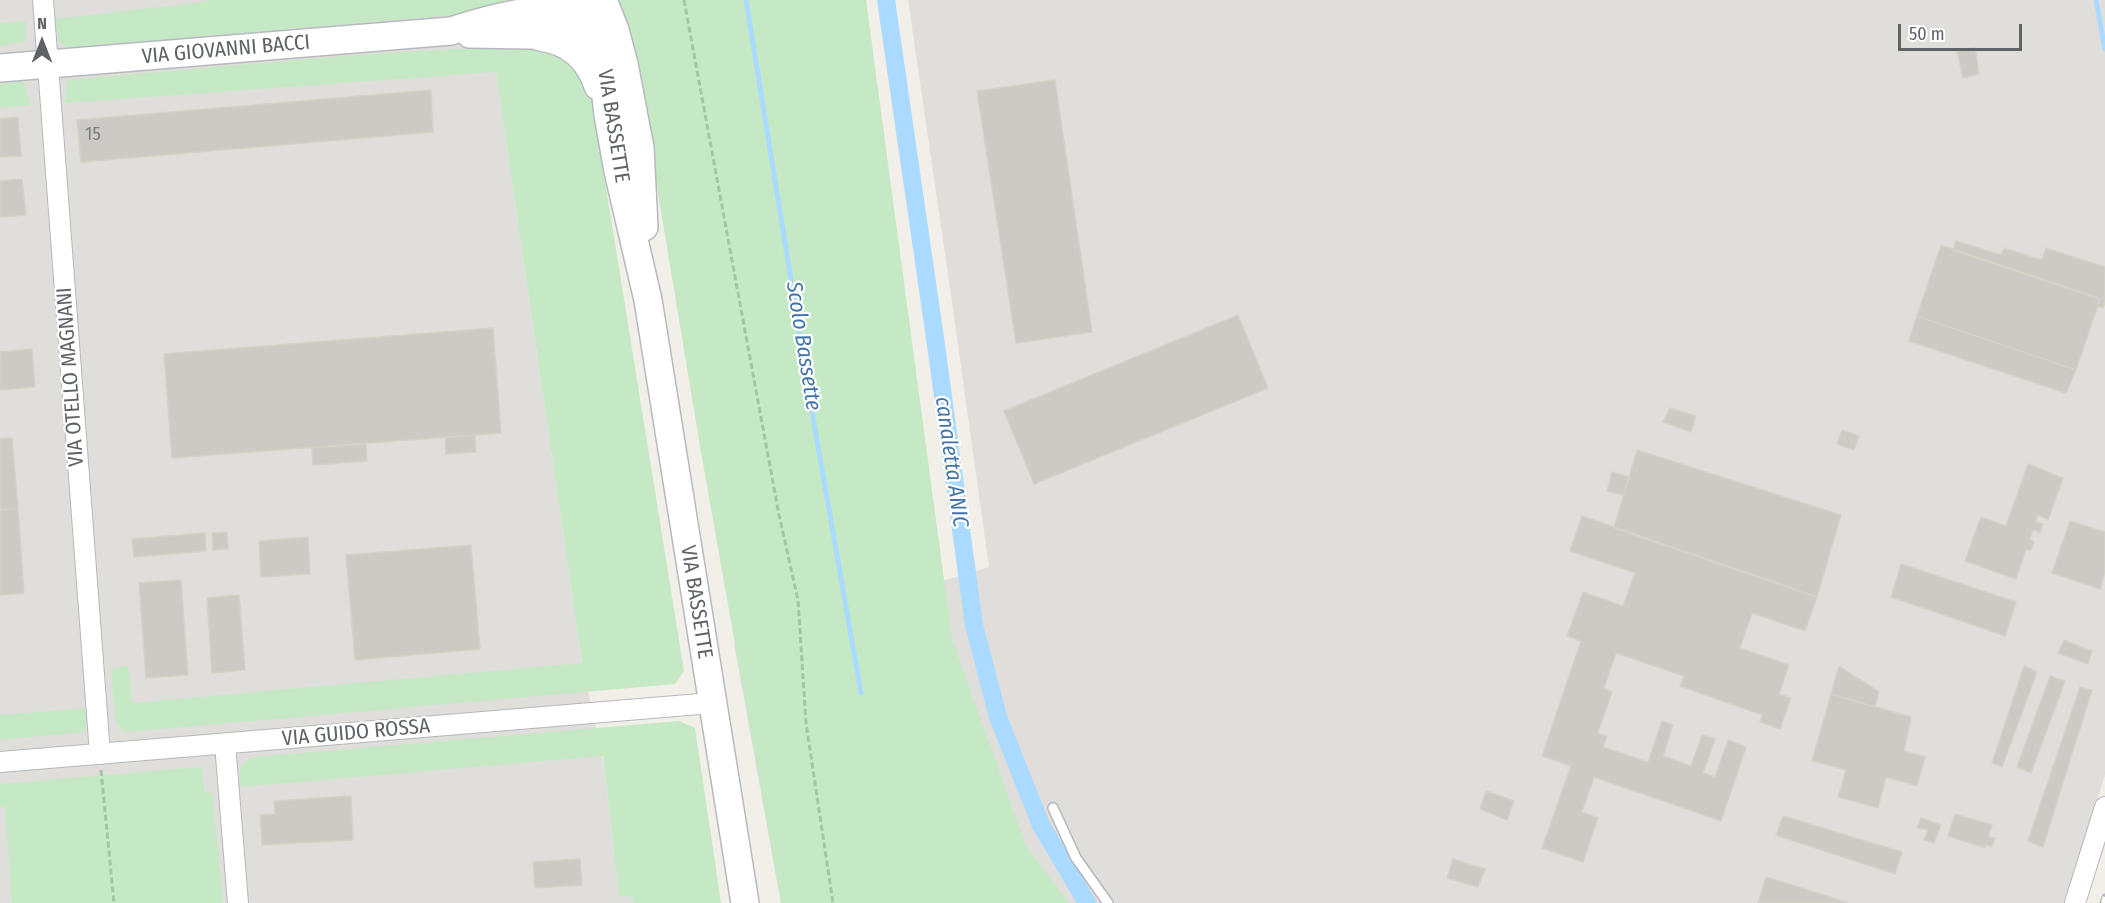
<!DOCTYPE html>
<style>
body{margin:0}
#map{position:relative;width:2105px;height:903px;overflow:hidden;background:#f1efe8;font-family:"Fira Sans Condensed",sans-serif}
canvas{display:block}
.north{position:absolute;left:12px;top:12px;width:60px;height:60px;-webkit-text-stroke:4px #fff;paint-order:stroke;rotate:0deg;font-size:16px;font-weight:700;line-height:24px;text-align:center;color:#5f6368}
.north::after{content:'';display:block;margin:auto;width:21px;height:27px;background:#5f6368;clip-path:polygon(50% 0,100% 100%,50% 72%,0 100%)}
.scale{position:absolute;left:1898px;top:24px;width:124px;height:27px;box-sizing:border-box;border:3px solid #5f6368;border-top:0;padding-left:8px;font-size:18px;line-height:21px;white-space:nowrap;color:#5f6368;-webkit-text-stroke:4px #fff;paint-order:stroke}
</style>
<div id="map">
<canvas width="2105" height="903"></canvas>
<div class="north">N</div>
<div class="scale">50 m</div>
</div>
<script>
const context = document.querySelector('canvas').getContext('2d');
context.lineJoin = 'round';
function fill(path, color) {
  context.fillStyle = color;
  context.fill(path, 'evenodd');
}
function trace(path, color, width, dash) {
  context.strokeStyle = color;
  context.lineWidth = width;
  context.lineCap = dash ? 'butt' : 'round';
  context.setLineDash(dash || []);
  context.stroke(path);
}
function label(font, color, halo, rows, align = 'center') {
  context.font = font + ' "Fira Sans Condensed",sans-serif';
  context.lineWidth = 4.5;
  context.setLineDash([]);
  context.textBaseline = 'middle';
  context.strokeStyle = halo;
  context.fillStyle = color;
  for (const [text, x, y, turn = 0] of rows) {
    context.save();
    context.translate(x, y);
    context.rotate((+turn || 0) * Math.PI / 180);
    context.textAlign = isNaN(turn) ? turn : align;
    if (halo) context.strokeText(text, 0, 0);
    context.fillText(text, 0, 0);
    context.restore();
  }
}
const industrial = new Path2D(`
 M0,0H497L496,72L582,663L604,766L619,897L631,896L633,903H0Z
 M908,0H2105V775L2065,903H781L734,644L989,567L951,295Z`);
const green = new Path2D(`
 M209,0H520L466,14L70,48L59,42L54,19L204,2Z
 M611,0H866L952,639L1026,846L1069,903H781L701,452L646,121Z
 M26,21L25,41L0,46V23Z
 M512,46L558,52L588,76L684,671L675,684L127,732L118,726L115,718L111,669L128,666L132,703L582,663L496,72L65,103L67,80L369,54Z
 M24,82L30,105L0,108V84Z
 M85,708L86,726L83,732L0,740V715Z
 M679,721L695,728L721,903H633L631,896L619,897L603,756L240,787C240,770 236,763 255,757Z
 M202,767L204,793H212L223,903H12L5,807H0V784Z`);
const stream = new Path2D(`
 M746,0L815,429L861,693
 M2096,0L2105,49`);
const canal = new Path2D(`
 M886,0L936,345L974,625L998,717L1041,825L1087,903`);
const building = new Path2D(`
 M1975,48L1979,74L1963,78L1957,50Z
 M1055,80L1092,332L1016,343L977,91Z
 M431,90L433,132L81,162L77,120Z
 M18,117L21,156L0,157V119Z
 M22,179L26,215L0,217V181Z
 M1956,241L2001,255L2004,248L2042,260L2046,248L2105,267V302L2103,308L2098,306L2100,299L1953,250Z
 M1941,245L2100,299L2076,370L1917,316Z
 M1238,315L1268,388L1034,484L1004,411Z
 M1917,316L2076,370L2066,393L1909,341Z
 M493,328L501,433L172,458L164,354Z
 M32,349L35,387L0,390V352Z
 M1670,408L1696,416L1691,432L1663,422Z
 M1842,430L1859,436L1854,450L1837,444Z
 M475,435L476,452L446,454L445,438Z
 M12,438L18,508L0,510V439Z
 M366,444L367,461L313,465L312,448Z
 M1637,450L1841,515L1817,597L1614,528Z
 M2028,464L2063,478L2048,520L2038,515L2035,522L2043,524L2040,533L2033,529L2030,539L2034,542L2031,550L2026,549L2016,579L1965,561L1981,517L2006,526Z
 M1612,472L1629,477L1624,495L1607,491Z
 M18,508L24,593L0,595V510Z
 M1582,516L1817,597L1805,631L1752,613L1740,648L1789,665L1779,694L1791,698L1780,729L1760,722L1762,715L1680,686L1684,676L1616,653L1604,688L1612,692L1598,733L1607,736L1603,747L1648,762L1662,721L1673,725L1663,756L1691,766L1702,735L1715,739L1703,773L1715,777L1728,740L1746,747L1721,821L1594,777L1582,812L1598,818L1583,862L1542,848L1571,766L1542,756L1581,641L1567,636L1583,592L1623,606L1635,573L1570,551Z
 M2070,521L2105,532V572L2100,589L2052,573Z
 M227,532L228,549L213,550L212,533Z
 M205,533L206,551L134,557L132,539Z
 M308,537L310,574L261,577L259,541Z
 M471,545L480,649L355,660L346,555Z
 M1901,564L2016,602L2005,636L1891,597Z
 M181,580L188,675L146,678L139,583Z
 M239,595L245,670L212,673L207,598Z
 M2064,640L2092,651L2088,664L2058,653Z
 M1839,666L1879,692L1875,707L1831,694Z
 M2024,666L2037,672L2002,767L1992,763Z
 M2050,676L2065,681L2031,773L2017,767Z
 M2080,687L2092,690L2043,847L2028,841Z
 M1831,694L1911,717L1904,751L1925,757L1917,786L1886,777L1878,808L1838,797L1846,770L1812,761Z
 M1486,791L1514,801L1507,820L1480,809Z
 M351,796L353,840L262,845L260,815L275,814L274,801Z
 M1955,814L1992,825L1988,837L1995,838L1992,847L1986,845L1985,848L1948,836Z
 M1783,816L1902,852L1895,874L1776,835Z
 M1921,818L1941,825L1934,843L1924,840L1928,830L1917,828Z
 M580,859L582,885L535,888L533,862Z
 M1453,859L1485,869L1478,887L1447,878Z
 M1766,877L1849,903H1758Z`);
const path = new Path2D(`
 M684,0L779,515L798,600L806,723L833,903
 M101,770L114,903`);
const service = new Path2D(`
 M1053,808L1076,858L1108,903`);
const minor = new Path2D(`
 M43,0L100,754
 M225,744L238,903
 M0,762L712,703
 M2075,903L2105,807`);
const secondary = new Path2D(`
 M581,0L602,60L608,115L618,171L648,300L745,903
 M603,0L615,30L624,64L640,148L644,227
 M470,34L529,35L587,29L596,13
 M540,37C570,41 589,58 598,86
 M0,68L451,31C485,20 547,2 582,13C587,15 593,20 598,23`);
const rail = new Path2D(`
 M2103,903L2105,897`);
const numberNames = [
 ["15",93,135]
];
const streetNames = [
 ["VIA GIOVANNI BACCI",226,50,-5],
 ["VIA BASSETTE",613,126,81],
 ["VIA OTELLO MAGNANI",71,377,-94],
 ["VIA BASSETTE",696,602,81],
 ["VIA GUIDO ROSSA",356,733,-5]
];
const waterNames = [
 ["Scolo Bassette",803,346,81],
 ["canaletta ANIC",951,462,82]
];
fill(industrial, '#e0deda');
fill(green, '#c5e8c5');
trace(stream, '#aadaff', 5);
trace(canal, '#aadaff', 18);
fill(building, '#cccac5');
trace(building, '#d6d1c6', 1.5);
trace(service, '#b5b8bc', 12);
trace(minor, '#b5b8bc', 22);
trace(secondary, '#b6babf', 30);
trace(path, '#9cc7a9', 3, [6, 3]);
trace(service, '#fff', 9);
trace(minor, '#fff', 20);
trace(secondary, '#fff', 27);
trace(rail, '#b6b7b8', 7);
trace(rail, '#fff', 4.5, [14]);
label('18px', '#7a7d7f', null, numberNames);
label('21px', '#5f6368', '#fff', streetNames);
label('italic 22px', '#4174aa', '#fff', waterNames);
</script>
